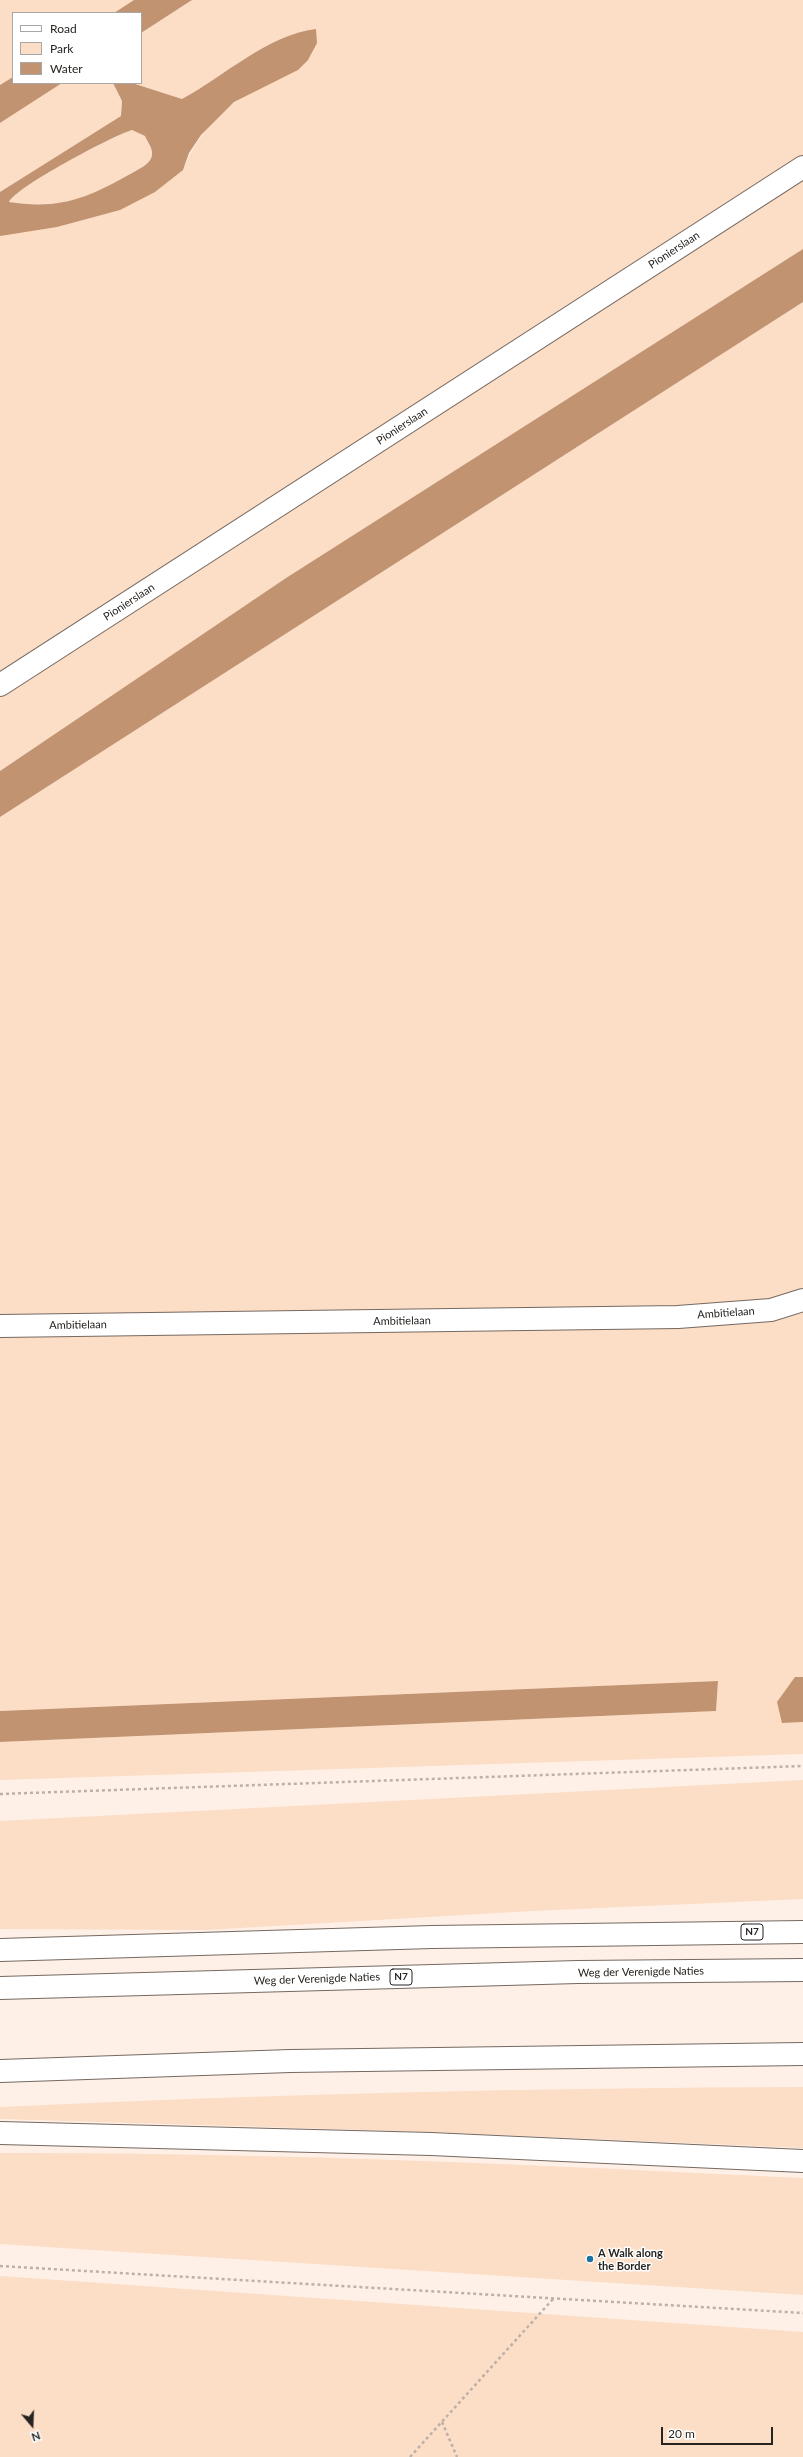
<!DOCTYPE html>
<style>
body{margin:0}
#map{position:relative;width:803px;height:2457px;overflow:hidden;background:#fef0e7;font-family:Lato,sans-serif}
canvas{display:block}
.legend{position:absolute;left:12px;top:12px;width:130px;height:72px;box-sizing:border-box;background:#fff;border:1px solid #a9a7a5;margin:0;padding:5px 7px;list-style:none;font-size:12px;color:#27231f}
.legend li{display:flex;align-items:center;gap:8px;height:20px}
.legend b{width:20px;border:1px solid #a9a7a5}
.north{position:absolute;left:12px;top:2405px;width:40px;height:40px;-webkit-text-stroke:3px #fff;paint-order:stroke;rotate:161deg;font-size:11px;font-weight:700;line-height:16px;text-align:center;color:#27231f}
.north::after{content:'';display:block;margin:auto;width:14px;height:18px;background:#27231f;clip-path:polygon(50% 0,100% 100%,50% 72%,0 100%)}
.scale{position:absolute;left:661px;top:2427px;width:112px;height:18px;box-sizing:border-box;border:2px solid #27231f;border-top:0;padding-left:5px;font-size:12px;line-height:14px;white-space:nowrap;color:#27231f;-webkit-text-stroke:3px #fff;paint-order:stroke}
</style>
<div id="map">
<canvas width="803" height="2457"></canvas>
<ul class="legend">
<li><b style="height:5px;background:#fff"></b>Road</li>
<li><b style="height:11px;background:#fcddc6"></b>Park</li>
<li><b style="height:11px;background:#c19370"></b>Water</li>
</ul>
<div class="north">N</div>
<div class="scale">20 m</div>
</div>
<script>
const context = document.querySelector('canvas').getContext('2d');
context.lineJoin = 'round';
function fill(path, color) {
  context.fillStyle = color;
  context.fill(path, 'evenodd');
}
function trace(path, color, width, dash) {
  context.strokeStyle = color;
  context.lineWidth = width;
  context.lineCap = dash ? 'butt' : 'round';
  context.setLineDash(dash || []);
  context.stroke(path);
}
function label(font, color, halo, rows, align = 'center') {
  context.font = font + ' Lato,sans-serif';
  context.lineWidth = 3;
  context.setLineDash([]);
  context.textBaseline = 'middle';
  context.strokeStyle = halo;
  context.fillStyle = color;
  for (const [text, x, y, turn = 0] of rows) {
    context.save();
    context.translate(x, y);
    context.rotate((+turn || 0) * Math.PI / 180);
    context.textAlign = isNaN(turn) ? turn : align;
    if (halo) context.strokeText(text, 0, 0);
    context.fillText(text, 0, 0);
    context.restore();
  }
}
const green = new Path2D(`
 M0,0H134L114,13H13V77L0,85Z
 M192,0H803V249L286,578L0,771V236L183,170C192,146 213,116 235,102C254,89 277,80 298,70L209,85L182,99L132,83H141V33Z
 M62,83H113L122,101L121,116L0,192V123Z
 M132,130L145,136C147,141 152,147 152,153C153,163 139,169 131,173C86,200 62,209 9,202C17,186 111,137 132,130Z
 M803,302V1677H795L782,1723L803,1722V1754L0,1780V1742L716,1711L718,1681L0,1711V817Z
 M803,1780V1899L532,1911L206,1930L0,1929V1821Z
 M803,2087V2148L432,2132L0,2119V2107C268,2094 535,2088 803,2087Z
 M0,2153C268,2152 535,2165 803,2178V2295L0,2244Z
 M0,2276L803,2332V2457H0Z`);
const water = new Path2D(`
 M134,0H192L141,33V13H114Z
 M316,29L317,43L308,60L298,70L234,102L201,135L189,153L183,170L155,192L120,210L57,227L0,236V192L121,116L122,101L113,83H132L182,99C225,76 267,35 316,29ZM132,130L145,136C147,141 152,147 152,153C153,163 139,169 132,173C88,198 60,210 9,202C16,187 112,136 132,130Z
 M13,77V83H62L0,123V85Z
 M803,249V302L0,817V771L286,578Z
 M795,1677H803V1722L782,1723L777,1702Z
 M718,1681L716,1711L0,1742V1711Z`);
const path = new Path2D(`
 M0,1794L803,1766
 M0,2266L803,2313
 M442,2422L457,2457
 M410,2457L553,2299`);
const minor = new Path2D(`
 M0,685L803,167
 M0,1326L678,1317L771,1310L803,1300
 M0,2133L431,2144L803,2161`);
const highway = new Path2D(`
 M0,1950L432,1937L803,1932
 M0,1988L578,1972L803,1970
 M0,2071L290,2061L803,2054`);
const markers = [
 [590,2259,4,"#1a72a2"]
];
const shields = [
 [752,1932,22],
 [401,1977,22]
];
const shieldNames = [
 ["N7",752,1932],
 ["N7",401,1977]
];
const streetNames = [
 ["Pionierslaan",674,250,-33],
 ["Pionierslaan",402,426,-33],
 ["Pionierslaan",129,602,-33],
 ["Ambitielaan",726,1313,-4],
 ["Ambitielaan",402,1321,-1],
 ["Ambitielaan",78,1325,-1],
 ["Weg der Verenigde Naties",641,1972,-1],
 ["Weg der Verenigde Naties",317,1979,-2]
];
const poiNames = [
 ["A Walk along",598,2253],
 ["the Border",598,2266]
];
fill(green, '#fcddc6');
fill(water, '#c19370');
trace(minor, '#756961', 24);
trace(highway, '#756961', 24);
trace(path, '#bcb1aa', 2.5, [3, 3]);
trace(minor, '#fff', 22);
trace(highway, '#fff', 22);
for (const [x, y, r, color] of markers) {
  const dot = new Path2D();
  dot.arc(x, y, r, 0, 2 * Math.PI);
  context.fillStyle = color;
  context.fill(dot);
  trace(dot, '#fff', 1.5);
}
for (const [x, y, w] of shields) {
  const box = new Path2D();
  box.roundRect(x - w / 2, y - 8, w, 16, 3);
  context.fillStyle = '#fff';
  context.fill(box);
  trace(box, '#27231f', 1);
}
label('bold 10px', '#27231f', null, shieldNames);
label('11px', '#27231f', '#fff', streetNames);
label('bold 11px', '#27231f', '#fff', poiNames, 'left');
</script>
